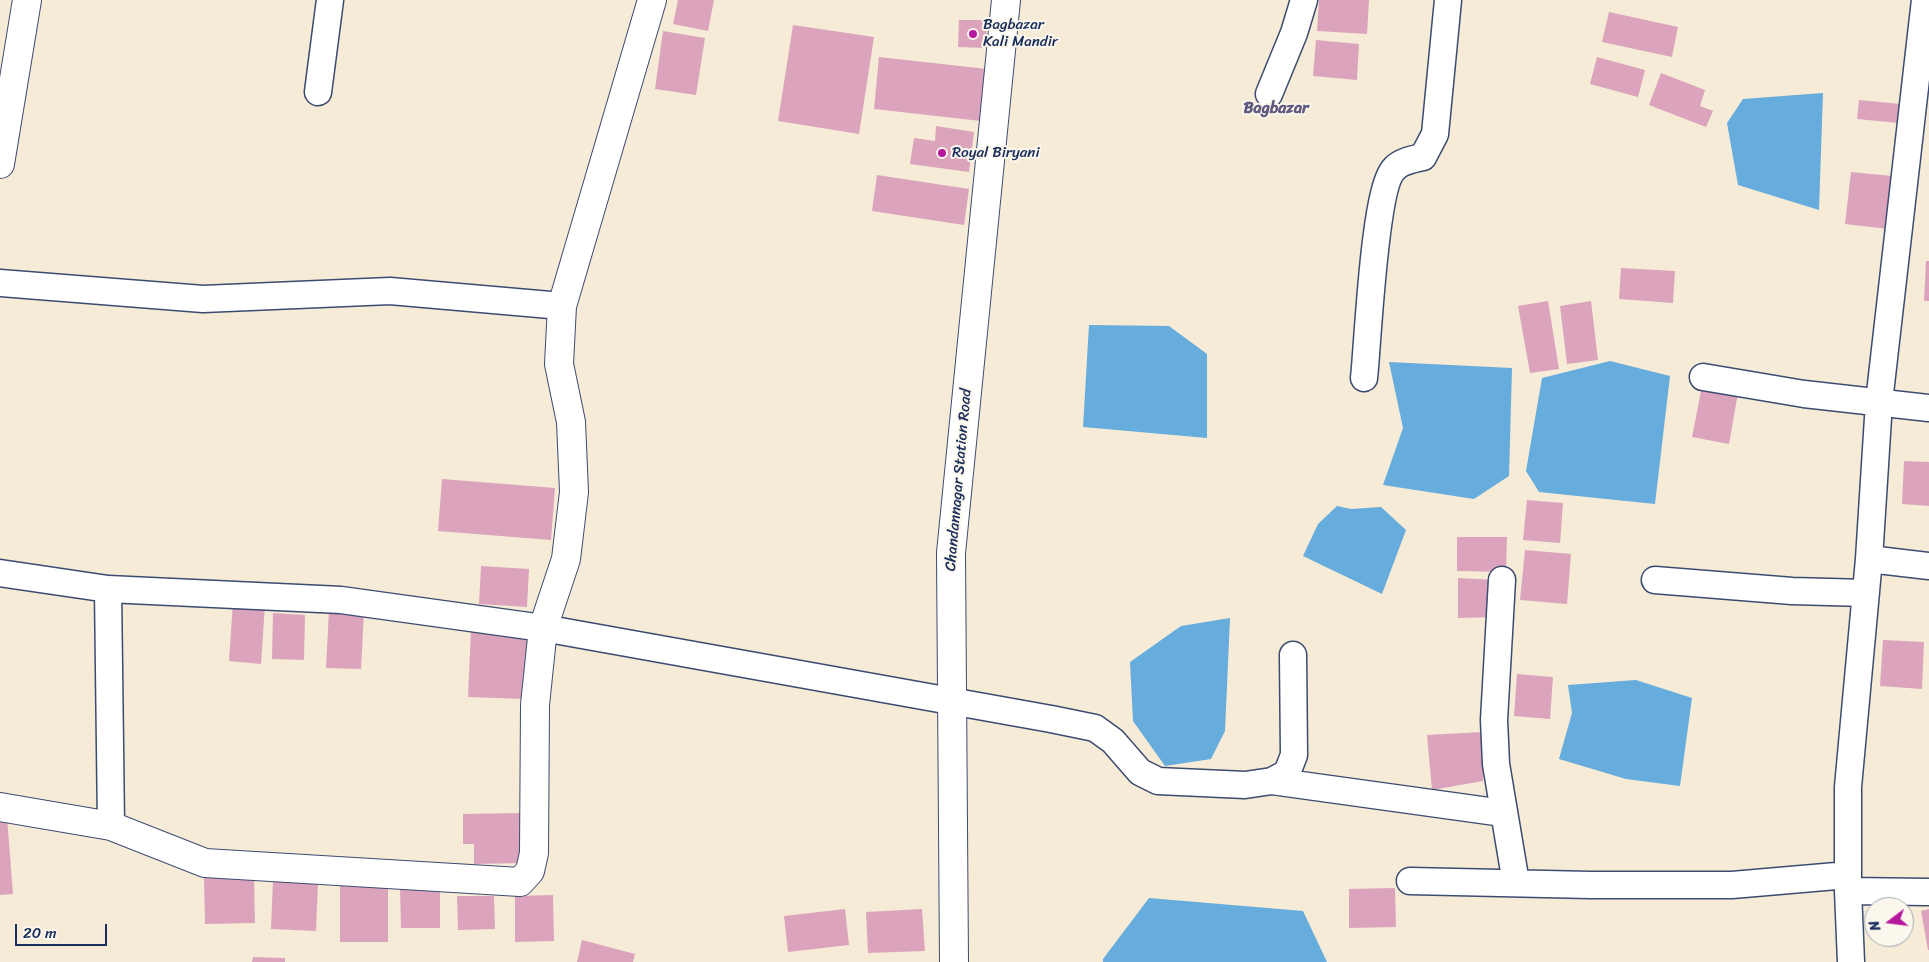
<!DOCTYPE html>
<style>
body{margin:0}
#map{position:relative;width:1929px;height:962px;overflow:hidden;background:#f5ebd6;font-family:Sriracha,sans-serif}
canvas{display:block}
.north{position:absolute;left:1864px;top:897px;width:50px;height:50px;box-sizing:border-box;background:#fbf7ec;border:1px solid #a1a7b3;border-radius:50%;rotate:255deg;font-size:14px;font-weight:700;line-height:20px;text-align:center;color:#1b2f5e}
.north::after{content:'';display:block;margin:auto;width:18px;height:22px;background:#b5179e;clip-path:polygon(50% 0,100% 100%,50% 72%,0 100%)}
.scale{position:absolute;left:15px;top:924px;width:92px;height:22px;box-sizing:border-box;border:2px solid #1b2f5e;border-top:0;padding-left:6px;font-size:15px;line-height:18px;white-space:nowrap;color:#1b2f5e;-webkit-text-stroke:4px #fbf7ec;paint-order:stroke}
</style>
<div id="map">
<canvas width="1929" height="962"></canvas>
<div class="north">N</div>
<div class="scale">20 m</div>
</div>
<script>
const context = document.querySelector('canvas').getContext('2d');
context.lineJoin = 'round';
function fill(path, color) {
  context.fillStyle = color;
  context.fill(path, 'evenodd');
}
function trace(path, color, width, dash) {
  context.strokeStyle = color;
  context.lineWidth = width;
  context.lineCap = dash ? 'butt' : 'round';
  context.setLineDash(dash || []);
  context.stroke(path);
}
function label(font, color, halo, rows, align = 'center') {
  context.font = font + ' Sriracha,sans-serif';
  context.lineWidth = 4;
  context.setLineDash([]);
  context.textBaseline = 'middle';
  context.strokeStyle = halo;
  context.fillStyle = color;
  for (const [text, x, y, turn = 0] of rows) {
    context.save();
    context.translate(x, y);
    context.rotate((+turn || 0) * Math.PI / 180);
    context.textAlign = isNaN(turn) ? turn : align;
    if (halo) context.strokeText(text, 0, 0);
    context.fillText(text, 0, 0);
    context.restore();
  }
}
const water = new Path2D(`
 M1823,93L1819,210L1738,185L1727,123L1743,99Z
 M1089,325L1169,326L1207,354V438L1083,427Z
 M1610,361L1670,376L1655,504L1539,492L1526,471L1542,378Z
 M1389,362L1512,368L1509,476L1474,499L1383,485L1403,428Z
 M1337,506L1351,509L1381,507L1406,530L1382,594L1303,556L1318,524Z
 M1230,618L1225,731L1211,759L1165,766L1133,721L1130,662L1181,626Z
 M1636,680L1692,698L1680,786L1626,779L1559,759L1572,713L1568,685Z
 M1149,898L1303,911L1327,962H1103V959Z`);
const building = new Path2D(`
 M678,0H714L708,31L673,24Z
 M1319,0H1369L1367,34L1317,31Z
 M1609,12L1678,27L1672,57L1602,42Z
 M959,20H987L986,48L958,47Z
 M793,25L874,37L859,134L778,121Z
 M663,31L705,38L696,95L655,89Z
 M1316,40L1359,44L1357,80L1313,76Z
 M879,57L987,69L981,121L874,109Z
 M1597,57L1645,70L1638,97L1590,84Z
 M1661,73L1705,90L1700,106L1713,111L1706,127L1649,105Z
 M1859,100L1911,105L1909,124L1857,119Z
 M936,126L974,132L969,172L910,164L914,138L935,141Z
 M1851,172L1902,177L1897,230L1845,224Z
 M877,175L969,189L964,225L872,211Z
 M1926,261H1929V301H1924Z
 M1621,268L1675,271L1673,303L1619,299Z
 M1548,301L1559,369L1530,373L1518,306Z
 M1591,301L1598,360L1567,364L1560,306Z
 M1702,386L1738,393L1729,444L1692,437Z
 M1904,461L1929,462V506L1902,504Z
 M442,479L555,488L551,540L438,531Z
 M1527,500L1563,503L1560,543L1523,540Z
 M1457,537H1507L1506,572L1457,571Z
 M1525,550L1571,554L1567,604L1520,600Z
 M481,566L529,569L527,607L479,604Z
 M1458,578L1495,580L1494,617L1458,618Z
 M233,602L265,605L261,664L229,661Z
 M329,610L364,612L361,669L326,668Z
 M273,613L305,615L304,660L272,659Z
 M471,629L528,631L525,699L468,697Z
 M1883,640L1924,642L1922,689L1880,686Z
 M1517,674L1553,677L1550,719L1514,716Z
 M1483,732V781L1432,790L1427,735Z
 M522,813L523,863L474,864V844H463V814Z
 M0,817H7L13,894L0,895Z
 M204,877H254L255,923L205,924Z
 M273,880L318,881L316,931L271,929Z
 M340,883H388V942H340Z
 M440,886V928H401L400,887Z
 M1395,888L1396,927L1349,928V889Z
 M553,895L554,941L515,942V896Z
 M457,896H494L495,929L458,930Z
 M845,909L849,945L788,952L784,916Z
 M922,909L925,951L868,953L866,912Z
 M1929,909V950H1928L1921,911Z
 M582,940L635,954L633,962H577Z
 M253,957L285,958V962H252Z`);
const street = new Path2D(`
 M318,92L330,0
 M1269,94L1294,33L1304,0
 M0,283L203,299L390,291L562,306
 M1703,377L1804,394L1929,408
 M1364,378C1368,343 1374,186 1395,168C1402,161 1414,159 1423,157L1435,134L1448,0
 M1869,559L1929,566
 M0,573L108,589
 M1502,580L1494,720L1496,764L1516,883
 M1655,580L1792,591L1866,593
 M1272,781L1503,813
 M111,826L108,589L341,600L543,628L1051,719L1095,728L1113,741L1140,772L1158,781L1245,785L1272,781L1287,773L1294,755L1293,655
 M1410,881L1590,885H1732L1848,875
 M1848,891L1929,892
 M1851,962L1848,891V787L1869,559L1879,402L1925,0`);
const secondary = new Path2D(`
 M0,164L27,0
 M0,807L111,826L205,863L520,882L530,871L534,853L535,705L543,628L566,559L574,492L571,422L559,364L562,306L652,0
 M954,962L951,553L1006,0`);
const markers = [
 [973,34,5,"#b5179e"],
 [942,153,5,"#b5179e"]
];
const poiNames = [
 ["Bagbazar",983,25],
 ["Kali Mandir",983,42],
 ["Royal Biryani",952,153]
];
const streetNames = [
 ["Chandannagar Station Road",959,480,-85]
];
const neighbourhoodNames = [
 ["Bagbazar",1276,109]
];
fill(water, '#66acdc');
fill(building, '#dca4bc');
trace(street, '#3c4b70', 29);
trace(secondary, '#3c4b70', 30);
trace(street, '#fff', 26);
trace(secondary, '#fff', 28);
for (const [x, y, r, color] of markers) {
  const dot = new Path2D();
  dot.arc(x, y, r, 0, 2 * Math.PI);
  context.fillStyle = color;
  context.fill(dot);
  trace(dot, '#fbf7ec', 2);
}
label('15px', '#1b2f5e', '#fbf7ec', poiNames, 'left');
label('15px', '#1b2f5e', '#fbf7ec', streetNames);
label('bold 16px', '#5f587f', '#fbf7ec', neighbourhoodNames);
</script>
